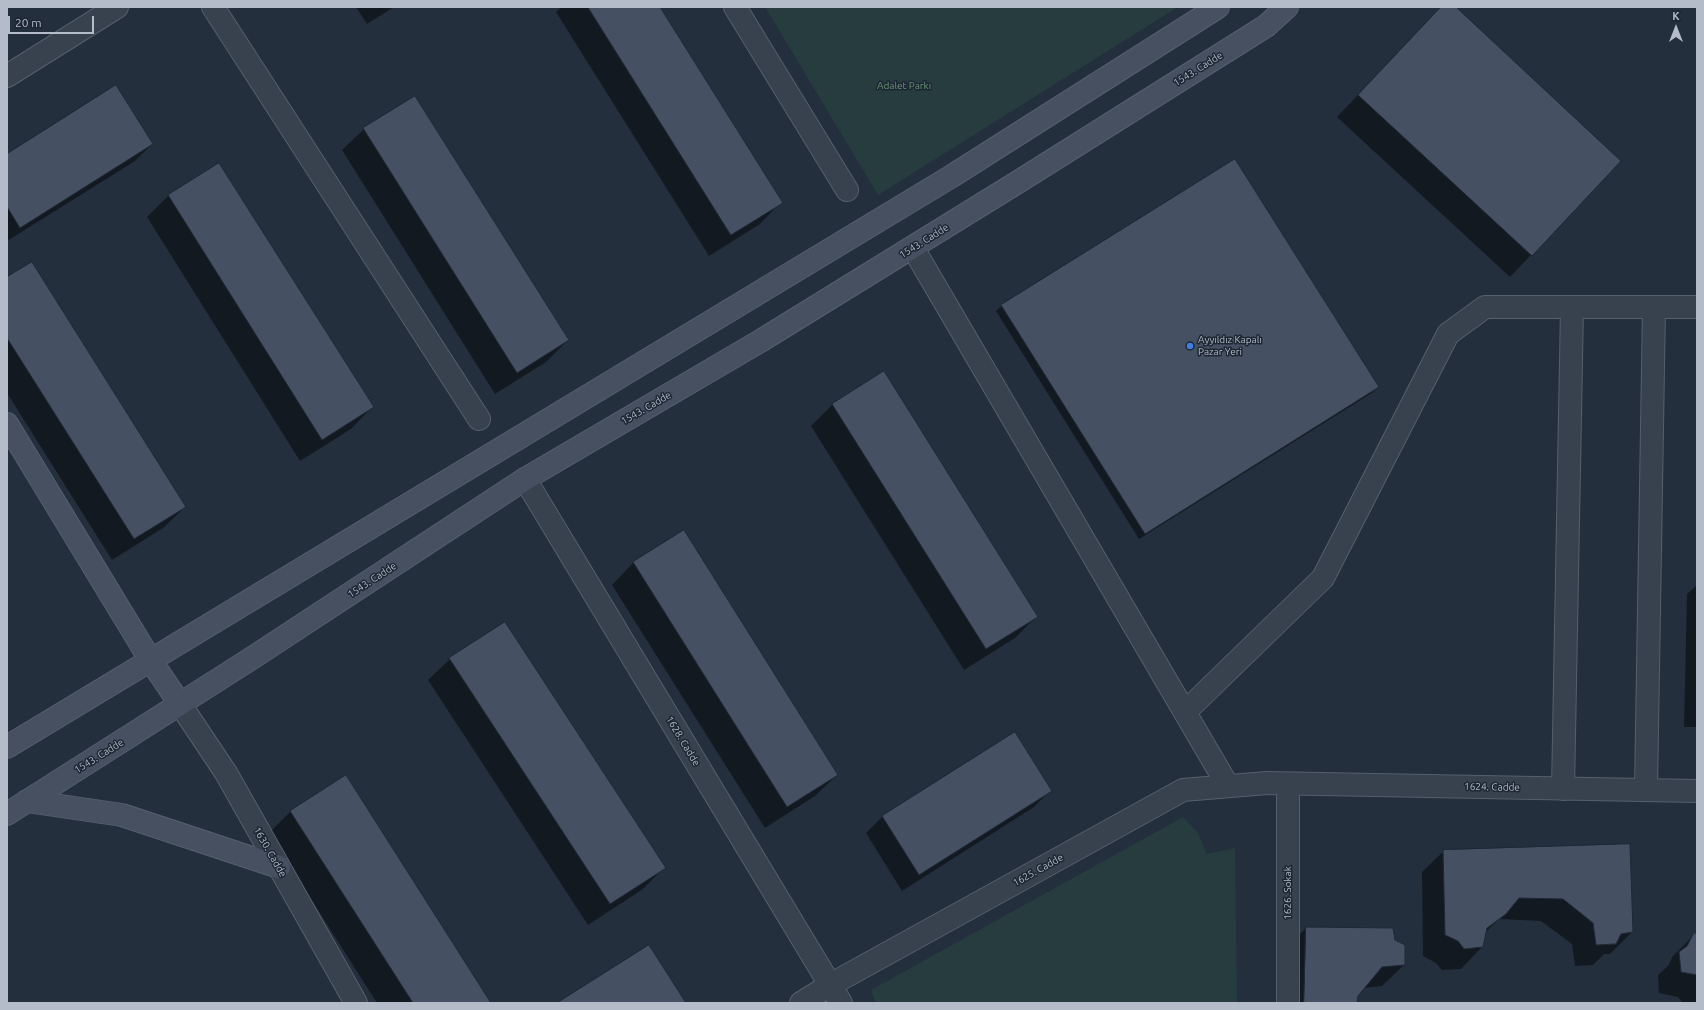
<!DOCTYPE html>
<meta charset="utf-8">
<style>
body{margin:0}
#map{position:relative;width:1704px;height:1010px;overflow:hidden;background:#242f3e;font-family:Ubuntu,sans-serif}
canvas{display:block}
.frame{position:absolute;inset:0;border:8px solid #b4bcc9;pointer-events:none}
.north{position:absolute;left:1656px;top:8px;width:40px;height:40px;-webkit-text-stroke:3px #1d2633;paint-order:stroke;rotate:0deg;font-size:11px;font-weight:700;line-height:16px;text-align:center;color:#b4bcc9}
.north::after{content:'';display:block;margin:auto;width:14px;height:18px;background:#b4bcc9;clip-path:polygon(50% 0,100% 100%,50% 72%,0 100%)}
.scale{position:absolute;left:8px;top:16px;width:86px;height:18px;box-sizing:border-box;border:2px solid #b4bcc9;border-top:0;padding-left:5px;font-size:12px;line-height:14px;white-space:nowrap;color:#b4bcc9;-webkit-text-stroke:3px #1d2633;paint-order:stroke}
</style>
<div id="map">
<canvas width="1704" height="1010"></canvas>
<div class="frame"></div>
<div class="north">K</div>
<div class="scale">20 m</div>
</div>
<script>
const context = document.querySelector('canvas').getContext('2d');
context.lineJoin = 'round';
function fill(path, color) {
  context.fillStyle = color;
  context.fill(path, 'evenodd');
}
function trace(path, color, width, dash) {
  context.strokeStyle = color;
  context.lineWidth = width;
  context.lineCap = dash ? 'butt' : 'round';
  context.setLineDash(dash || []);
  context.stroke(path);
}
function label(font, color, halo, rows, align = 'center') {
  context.font = font + ' Ubuntu,sans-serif';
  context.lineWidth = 3;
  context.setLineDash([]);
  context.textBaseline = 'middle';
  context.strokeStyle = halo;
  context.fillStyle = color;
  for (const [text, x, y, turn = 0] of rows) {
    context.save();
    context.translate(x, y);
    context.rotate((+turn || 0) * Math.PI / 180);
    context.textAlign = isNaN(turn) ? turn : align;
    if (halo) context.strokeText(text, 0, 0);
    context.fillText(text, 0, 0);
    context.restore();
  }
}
const green = new Path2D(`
 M765,7H1178L878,195Z
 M1183,817L1198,833L1207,854L1235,848L1237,1003H876L871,990Z`);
const shadow = new Path2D(`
 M356,7H394L367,24Z
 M561,7H659L781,202L760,224L709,256L556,12Z
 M1442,7H1454L1620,161L1510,277L1337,117Z
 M364,129L568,340L546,362L495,394L342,150Z
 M152,144L135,161L7,241V155Z
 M219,164L372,407L351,429L300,461L147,217L168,196Z
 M7,279L185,507L163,528L112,560L7,393Z
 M1002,306L1378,387L1372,393L1139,539L996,311Z
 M833,404L1037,616L1015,638L964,670L811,426Z
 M684,531L837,775L815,796L765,828L612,585L633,563Z
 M1697,585V727H1684L1687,594Z
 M450,659L664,868L643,889L588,925L428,680Z
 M345,777L490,1003H377L269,833L290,812Z
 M1051,790L1034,807L902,891L866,833L882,817Z
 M1629,845L1632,932L1610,954H1604L1593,965L1575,966L1572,944L1541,921L1499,919L1485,933L1482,947L1461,969L1442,970L1436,963L1423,956L1422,872L1444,851Z
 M1306,928L1392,929L1394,941L1404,965L1382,986L1364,988L1357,996L1356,1003H1283L1284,950Z
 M1695,934H1697V1003H1683L1678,997L1659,993L1658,975L1668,966L1673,956Z`);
const building = new Path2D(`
 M588,7H660L783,203L731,235Z
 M1441,7H1456L1621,161L1532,256L1358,95Z
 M116,85L153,144L20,228L7,207V154Z
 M415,96L569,340L517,373L363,128Z
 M1235,159L1379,387L1145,534L1001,305Z
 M219,163L374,407L322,440L168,195Z
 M32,262L186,507L134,539L7,338V277Z
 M884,371L1038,617L986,649L832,404Z
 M684,530L838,775L787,807L633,562Z
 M505,622L666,868L610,904L449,658Z
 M1015,732L1052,791L919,875L882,816Z
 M346,775L491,1003H413L290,811Z
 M1630,844L1633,932L1621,934L1616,944L1596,945L1593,923L1563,899L1519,898L1506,914L1487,928L1483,947L1464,949L1458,941L1445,935L1443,850Z
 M1306,927L1393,928L1395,940L1405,945V965L1382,967L1358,996L1357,1003H1304Z
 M1694,933H1697V975L1681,972L1679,952L1687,946Z
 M649,945L686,1003H557Z`);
const street = new Path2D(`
 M213,7L479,419
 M735,7L847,190
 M7,76L117,7
 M913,248L1228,786
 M525,479L841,1003
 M180,704L226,773L356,1003
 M1185,712L1323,578L1448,334L1485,307H1697
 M1288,784V1003
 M1563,789L1572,307
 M1646,790L1654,307
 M801,1003L830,985L1183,790L1267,783L1697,791`);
const secondary = new Path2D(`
 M7,424L151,661L180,704
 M7,747L952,176L1218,7
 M27,801L122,815L279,867
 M7,814L249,660L525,479L762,340L1018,182L1266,26L1287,7`);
const markers = [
 [1190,346,4,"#3f7fe0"]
];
const streetNames = [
 ["1543. Cadde",1198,69,-32],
 ["1543. Cadde",924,241,-32],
 ["1543. Cadde",646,408,-30],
 ["1543. Cadde",372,580,-33],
 ["1628. Cadde",683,741,59],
 ["1543. Cadde",99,756,-32],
 ["1624. Cadde",1492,787,1],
 ["1630. Cadde",270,852,60],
 ["1625. Cadde",1038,870,-29],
 ["1626. Sokak",1288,893,-90]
];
const parkNames = [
 ["Adalet Parkı",904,86]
];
const poiNames = [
 ["Ayyıldız Kapalı",1198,340],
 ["Pazar Yeri",1198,352]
];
fill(green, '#263c3f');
fill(shadow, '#0007');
fill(building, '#455162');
trace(building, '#1f2835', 1);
trace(street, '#565f6c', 24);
trace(secondary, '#565f6c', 24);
trace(street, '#38414e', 22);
trace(secondary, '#465061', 22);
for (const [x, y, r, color] of markers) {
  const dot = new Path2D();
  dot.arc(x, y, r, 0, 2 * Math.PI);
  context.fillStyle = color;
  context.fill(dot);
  trace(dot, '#1d2633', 1.5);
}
label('10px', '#b4bcc9', '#1d2633', streetNames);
label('10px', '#6b9a76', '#1d2633', parkNames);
label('10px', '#b4bcc9', '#1d2633', poiNames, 'left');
</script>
